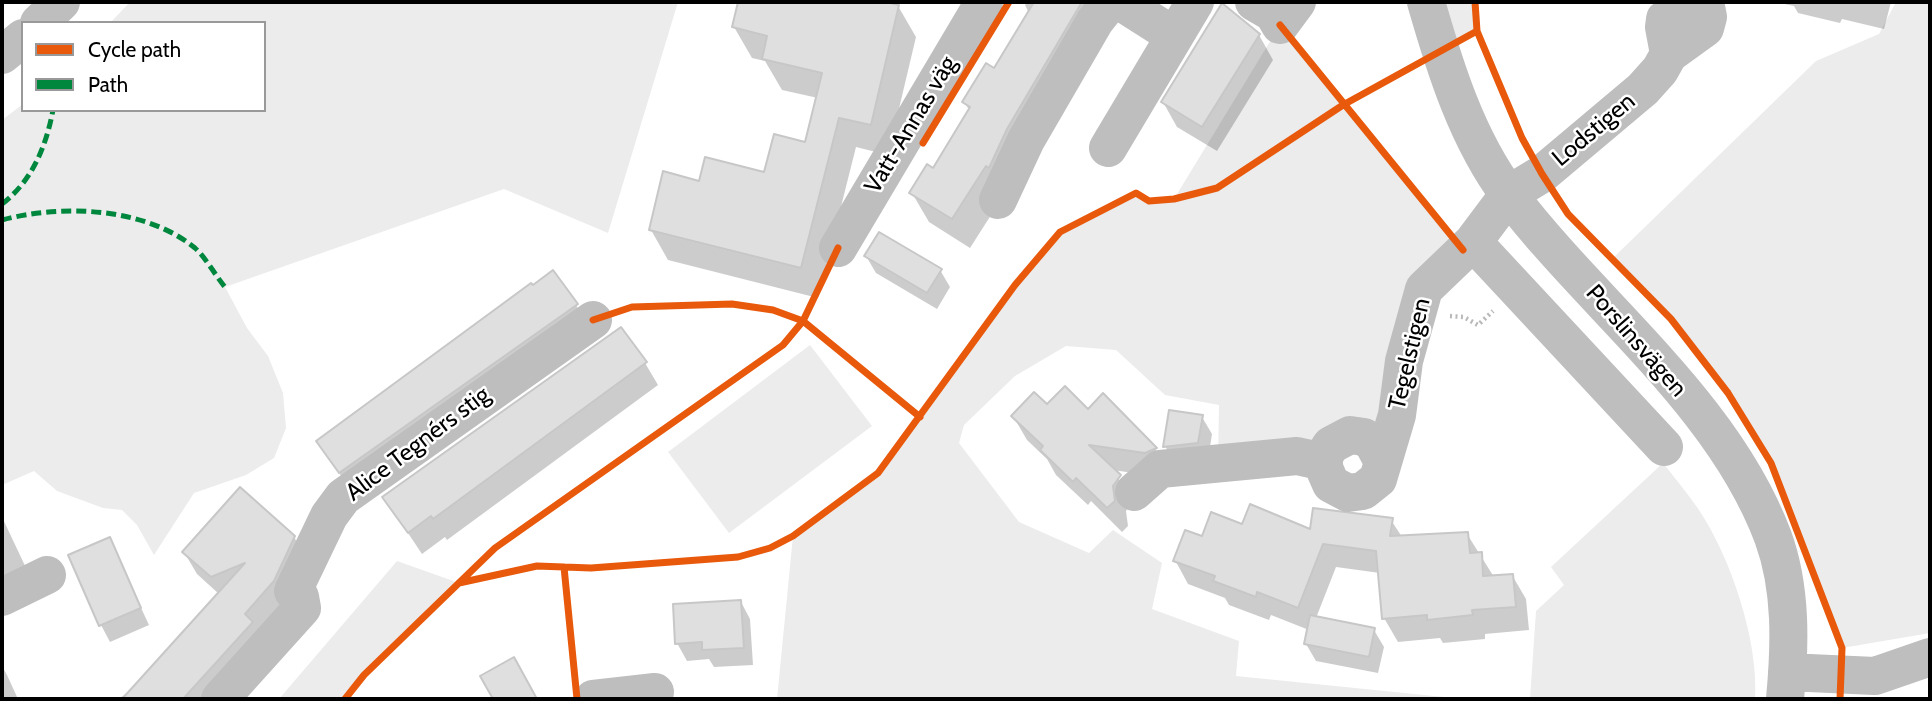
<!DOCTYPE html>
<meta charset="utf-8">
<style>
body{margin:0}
#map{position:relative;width:1932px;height:701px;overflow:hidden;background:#fff;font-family:Cabin,sans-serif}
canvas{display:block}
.frame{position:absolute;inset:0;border:4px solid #000;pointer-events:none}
.legend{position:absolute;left:21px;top:21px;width:245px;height:91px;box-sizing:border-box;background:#fff;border:2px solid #999;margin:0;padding:9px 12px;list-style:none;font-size:21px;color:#000}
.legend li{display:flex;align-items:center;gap:14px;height:35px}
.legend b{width:35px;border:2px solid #999}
</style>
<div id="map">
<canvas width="1932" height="701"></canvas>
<div class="frame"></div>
<ul class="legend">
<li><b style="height:9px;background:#e8590c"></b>Cycle path</li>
<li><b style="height:9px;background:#00873e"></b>Path</li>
</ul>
</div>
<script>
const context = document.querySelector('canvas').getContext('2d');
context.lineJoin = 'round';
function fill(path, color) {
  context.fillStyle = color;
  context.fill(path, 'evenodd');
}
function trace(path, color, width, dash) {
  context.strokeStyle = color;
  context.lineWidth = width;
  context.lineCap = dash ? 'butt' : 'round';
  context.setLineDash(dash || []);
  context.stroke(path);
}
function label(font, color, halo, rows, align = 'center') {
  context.font = font + ' Cabin,sans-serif';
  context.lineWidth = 5;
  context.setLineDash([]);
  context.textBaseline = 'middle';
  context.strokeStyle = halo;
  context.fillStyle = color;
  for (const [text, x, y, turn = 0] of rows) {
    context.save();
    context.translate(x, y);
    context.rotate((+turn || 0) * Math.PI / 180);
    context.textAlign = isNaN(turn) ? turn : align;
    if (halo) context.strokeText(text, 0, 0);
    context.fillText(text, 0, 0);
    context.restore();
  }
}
const green = new Path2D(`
 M130,2H678L608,233L504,189L225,287L247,328L268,356L283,393L286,428L274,458L246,475L194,493L154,555L137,525L122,510L103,508L57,491L34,471L2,485V120L23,104V110H264V23H110Z
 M1426,2H1475L1477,31L1440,50Z
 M1896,2H1930V633L1842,648C1817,587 1800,522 1771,464C1734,386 1672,320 1613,258L1816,61L1879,34Z
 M1280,25L1463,250L1442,268L1379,450L1218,464L1219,405L1165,395L1116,350L1066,346L1015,376L964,425L959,443L1019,522L1089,553L1113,530L1162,563L1152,609L1239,641L1236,676L1464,699H777L793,536L878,473L1015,285L1060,232L1136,193L1149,201L1174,199Z
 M810,345L872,426L729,533L668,452Z
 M1663,463C1675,478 1688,494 1699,510C1731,558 1759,642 1755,699H1530L1536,611L1564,585L1551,567Z
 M397,561L459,583L364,675L345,699H279Z`);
const shadow = new Path2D(`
 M740,2H878L898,6L916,37L888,155L856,147L818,298L668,260L651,230L700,183L765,174L807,144L818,98L782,90L765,61L752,58L734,27Z
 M1027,2H1127L970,248L929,222L912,193L933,171L970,111L964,102L995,70L1029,13L1025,5Z
 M1775,2H1891L1884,29L1842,19L1840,23L1798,13L1794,6Z
 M1259,35L1273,60L1217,151L1177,127L1163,102Z
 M866,256L940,270L950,287L937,309L876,273Z
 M533,287L576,305L589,327L353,494L318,441Z
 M645,363L658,385L447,540L445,537L422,554L384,497Z
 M1047,407L1088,411L1155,449L1169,473L1160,477L1113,470L1133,501L1126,511L1128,526L1122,532L1091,501L1088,505L1056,475L1047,459L1027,440L1013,416Z
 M1202,417L1212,434L1208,460L1175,463L1165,446Z
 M2,517L27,570L2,581Z
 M1391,520L1402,537L1467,534L1494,577L1512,575L1526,599L1529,630L1485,634V639L1443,643L1440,638L1398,642L1384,618L1380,573L1336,567L1316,618L1374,630L1384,647L1378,673L1316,661L1306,644L1309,630L1271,615L1269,620L1229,605L1225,598L1188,584L1175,560L1203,538L1243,526L1311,531Z
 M294,537L307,559L285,603L215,699H119L138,684L219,594L197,574L184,552Z
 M109,539L149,625L110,642L101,625Z
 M741,602L750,619L753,665L714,667L709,659L687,661L677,643Z
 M2,666L7,675L18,699H2Z`);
const building = new Path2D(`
 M738,2H886L899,5L871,125L839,118L801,268L649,230L663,171L699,181L705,157L764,172L774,134L805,142L822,73L762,59L767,36L732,27Z
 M1034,2H1082L1007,129L989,168L986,166L952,219L909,193L927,164L933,168L970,107L962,102L986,63L994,68Z
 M1222,3L1260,34L1202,127L1161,102Z
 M879,232L942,269L927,293L864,256Z
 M553,270L578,304L339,473L316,441L531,283L533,285Z
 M621,327L647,362L433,519L431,516L408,533L382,497Z
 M1065,386L1088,409L1103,393L1157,448L1145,453L1089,445L1121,475L1113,486L1115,501L1107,508L1076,478L1073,482L1040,450L1043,446L1011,416L1034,392L1047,404Z
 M1169,410L1203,415L1198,443L1163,447Z
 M240,487L295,536L274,581L245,614L253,622L183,699H122L245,563L211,577L182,552Z
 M1250,504L1310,529L1313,508L1393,518L1390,536L1468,532L1470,553L1482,552L1483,576L1513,574L1516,607L1472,610L1473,615L1427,620V615L1382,619L1376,551L1323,544L1298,608L1257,592L1256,597L1213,581L1215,576L1173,561L1185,530L1202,536L1211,512L1242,524Z
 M110,537L141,608L99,626L68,555Z
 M741,600L744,648L702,650V642L675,644L673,604Z
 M1310,615L1375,628L1369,657L1304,644Z
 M514,657L537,699H493L480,676Z`);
const path = new Path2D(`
 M1450,316L1464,317L1478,325L1493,311`);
const minor = new Path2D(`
 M1121,2L1173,35
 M1254,2L1273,13L1280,25L1297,2
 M1426,2C1445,68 1467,139 1509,195C1594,307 1723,403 1773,537C1792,589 1790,646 1785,699
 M39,23L61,2
 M2,55L23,38
 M1108,148L1195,2
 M998,200L1026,140L1095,21L1110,2
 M1473,242L1664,447
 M838,248L984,2
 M1382,460L1373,443L1364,437L1350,435L1331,445L1324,456V468L1331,484L1348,493L1363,491L1378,479L1397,415L1404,361L1424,289L1473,242L1509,194L1542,174L1643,89L1660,70L1669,54L1705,28L1708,17L1706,7L1688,4L1665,19L1664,27L1669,54
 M1134,492L1160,469L1297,456L1324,462
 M2,597L47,575
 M1787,672L1875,676L1930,657
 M220,699L302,608L300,597L293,591L329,516L343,497L593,320
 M593,699L655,692`);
const quiet = new Path2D(`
 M2,204C32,181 46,147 53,110
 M2,220C62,204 145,207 195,248C206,258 215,275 225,287`);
const cycleway = new Path2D(`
 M1475,2L1477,31L1522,138L1542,174L1568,214L1671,319L1728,393L1771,463L1842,648L1840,699
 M1280,25L1463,250
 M923,143L1009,2
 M593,320L632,307L732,304L773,310L803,321L920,417
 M564,567L577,699
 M459,583L537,566L591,568L738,557L770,548L793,536L878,473L1015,285L1060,232L1136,193L1149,201L1174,199L1217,188L1343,105L1477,31
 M345,699L364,675L495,548L783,345L803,321L838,248`);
const streetNames = [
 ["Vatt-Annas väg",911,125,-59],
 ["Lodstigen",1594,130,-40],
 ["Porslinsvägen",1636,341,49],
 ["Tegelstigen",1410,354,-77],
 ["Alice Tegnérs stig",418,444,-37]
];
fill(green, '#ececec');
fill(shadow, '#0003');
fill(building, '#dfdfdf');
trace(building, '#c7c7c7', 2);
trace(path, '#b9b9b9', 4.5, [2, 3.5]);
trace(minor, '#bebebe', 38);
trace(quiet, '#00873e', 5, [10, 5]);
trace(cycleway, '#e8590c', 7);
label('24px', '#000', '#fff', streetNames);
</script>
